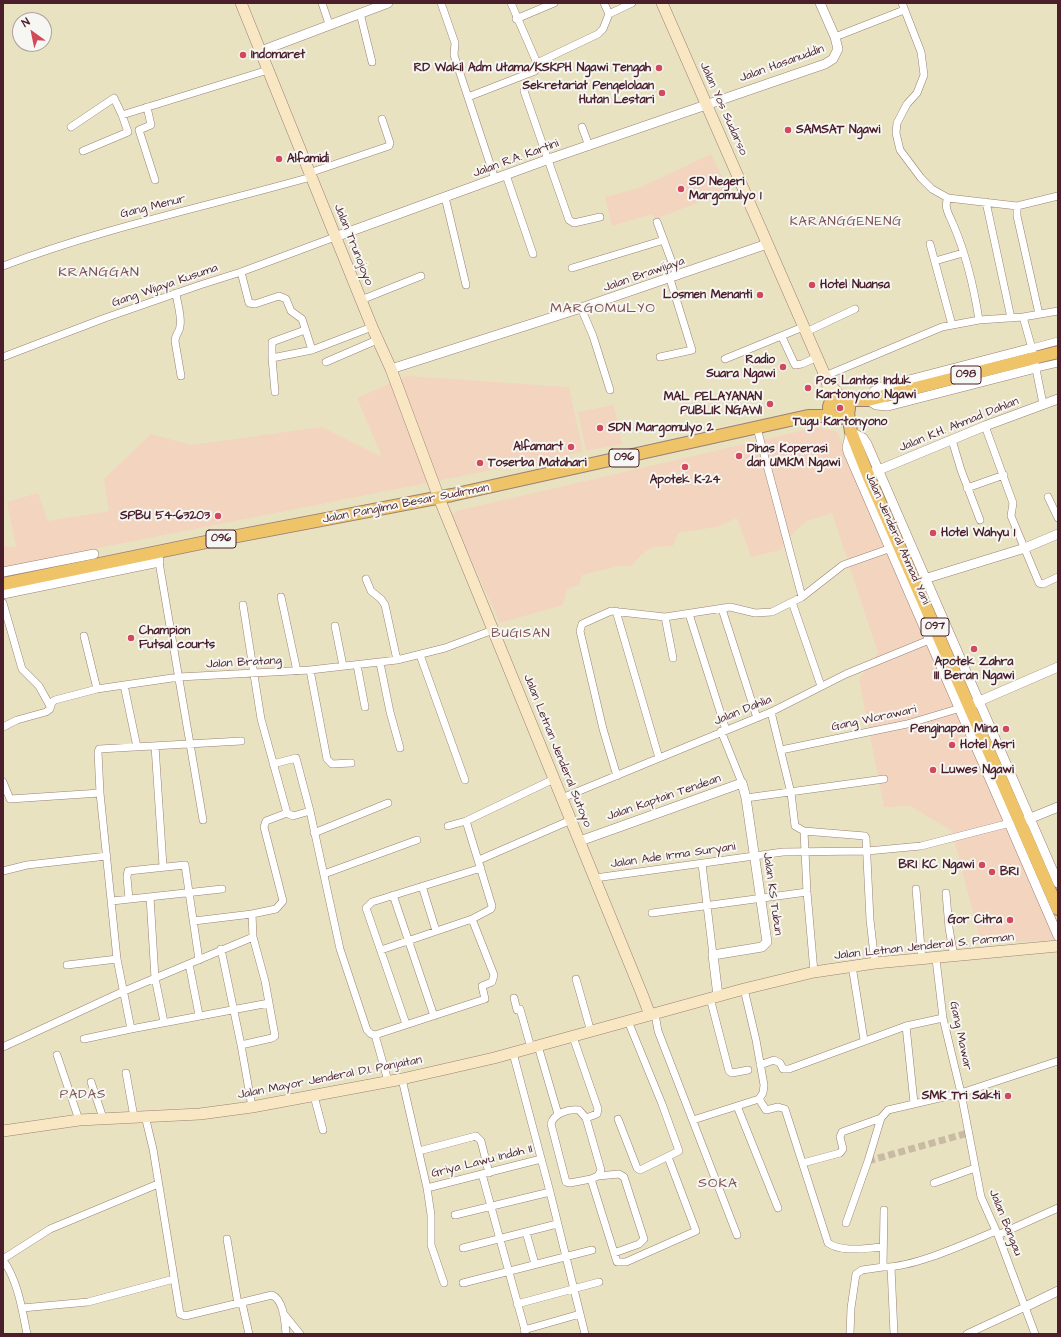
<!DOCTYPE html>
<style>
body{margin:0}
#map{position:relative;width:1061px;height:1337px;overflow:hidden;background:#e9e2c1;font-family:"Architects Daughter",sans-serif}
canvas{display:block}
.frame{position:absolute;inset:0;border:4px solid #4a1f2b;pointer-events:none}
.north{position:absolute;left:12px;top:12px;width:40px;height:40px;box-sizing:border-box;background:#f6f6f2;border:1px solid #b1a0a2;border-radius:50%;rotate:327deg;font-size:11px;font-weight:700;line-height:16px;text-align:center;color:#4a1f2b}
.north::after{content:'';display:block;margin:auto;width:14px;height:18px;background:#d1495b;clip-path:polygon(50% 0,100% 100%,50% 72%,0 100%)}
</style>
<div id="map">
<canvas width="1061" height="1337"></canvas>
<div class="frame"></div>
<div class="north">N</div>
</div>
<script>
const context = document.querySelector('canvas').getContext('2d');
context.lineJoin = 'round';
function fill(path, color) {
  context.fillStyle = color;
  context.fill(path, 'evenodd');
}
function trace(path, color, width, dash) {
  context.strokeStyle = color;
  context.lineWidth = width;
  context.lineCap = dash ? 'butt' : 'round';
  context.setLineDash(dash || []);
  context.stroke(path);
}
function label(font, color, halo, rows, align = 'center') {
  context.font = font + ' "Architects Daughter",sans-serif';
  context.lineWidth = 4;
  context.setLineDash([]);
  context.textBaseline = 'middle';
  context.strokeStyle = halo;
  context.fillStyle = color;
  for (const [text, x, y, turn = 0] of rows) {
    context.save();
    context.translate(x, y);
    context.rotate((+turn || 0) * Math.PI / 180);
    context.textAlign = isNaN(turn) ? turn : align;
    if (halo) context.strokeText(text, 0, 0);
    context.fillText(text, 0, 0);
    context.restore();
  }
}
const built = new Path2D(`
 M711,154L729,191L655,219L652,214L612,226L605,197L639,188Z
 M407,376L569,387L583,452L3,567V546L16,547L7,502L38,493L48,521L109,511L104,479L151,434L191,445L322,427L382,457L357,398Z
 M614,405L622,444L586,451L578,412Z
 M818,427L837,432L1053,933V940L981,944L952,831L910,806L884,807L859,679L878,653L832,513L807,521L795,531L780,550L751,557L737,518L716,527L678,533L673,546L652,547L641,555L631,566H619L582,575L579,585L567,589L563,605L500,623L451,516L456,511Z`);
const minorTunnel = new Path2D(`
 M868,1161L968,1133`);
const minor = new Path2D(`
 M322,3L329,24
 M441,3L455,43L454,55L495,179
 M511,3L537,63
 M604,3L609,14
 M902,3L921,52L924,75L917,93L907,104L897,123L896,133L900,150L921,178L932,189L948,198L1017,206L1058,196
 M360,13L372,62
 M516,19L554,3
 M835,37L904,10
 M524,91L569,220L574,223L600,217
 M468,97L535,71L537,63L598,34L603,29L609,14L632,3
 M147,107L151,125L139,130L155,180
 M71,127L114,98L122,115L268,70
 M582,127L589,146
 M83,151L128,132L122,115
 M309,173L389,146L390,143L382,119
 M506,175L533,254
 M445,197L466,285
 M948,198C943,207 950,216 953,224C966,254 974,288 979,320
 M986,202L1011,318
 M1017,206V216L1039,314
 M657,222L677,276
 M930,244L952,325
 M935,261L963,253
 M3,266C103,228 208,206 311,177
 M572,268L664,240
 M241,272L249,303L255,304L279,296L286,299L291,311L302,319L312,350L372,327
 M176,293C177,303 182,316 180,326C180,332 175,334 175,341L181,376
 M361,300L421,276
 M581,308L593,336L610,390
 M1023,317L1033,352
 M305,330L272,342V358L312,350
 M806,332L855,309
 M782,337L795,365L802,364L817,357
 M1032,348L1058,341
 M3,357L105,318L200,285L241,272L335,237
 M660,357L692,350L670,279
 M272,358L275,392
 M725,359L803,327
 M326,362L377,340
 M1035,364L1043,404
 M1036,368L1058,363
 M825,376L942,327L979,320L1023,317L1058,311
 M985,426L1013,503L1011,516L1039,583L1043,584L1058,577
 M757,428L802,597
 M952,440L961,470L980,520
 M967,488L1004,475
 M1048,497L1058,518
 M159,562L203,820
 M366,579L371,591L381,599L385,605L397,660
 M281,597L297,671
 M792,602L821,686
 M3,603L22,669L39,686L50,706
 M243,605L261,719L287,813L293,816L310,811L340,949L367,1030L371,1034L375,1035L388,1081
 M722,609L757,718
 M616,611L659,758
 M689,614L726,730
 M665,617L673,658
 M335,626L343,666
 M84,636L97,689
 M420,655L465,780
 M380,663L390,712L400,748
 M357,665L365,707
 M310,670L327,759L332,764L351,763
 M124,685L137,747
 M771,712L791,793L795,826L804,831L865,836L866,838L870,920L875,963
 M3,727L17,720L46,712L50,709L52,702L55,700L97,689L179,677L310,670L397,660L445,648L493,630
 M721,731L742,783
 M241,741L99,749L98,752L100,793L117,959L131,1029L269,1003
 M155,746L163,866
 M781,750L907,724L964,707
 M273,764L296,758L310,811
 M617,776L603,729L580,631L582,624L611,611L665,617L730,607L755,613L772,612L802,597L843,565L894,547
 M3,782L10,799L100,793
 M562,798L771,712L846,674L929,640
 M746,798L884,779
 M448,826L466,821L554,779
 M804,831L807,892L814,972
 M314,833L388,803
 M479,860L571,820
 M702,864L713,955
 M3,871L27,865L107,856
 M324,874L417,840
 M595,878L783,852L867,851L921,846L1010,823
 M422,886L436,931
 M916,889L922,960
 M946,893L949,928L954,957
 M393,895L434,1016
 M150,897L155,978L164,1022
 M129,899L127,877L128,871L185,865L199,960
 M112,901L222,889
 M652,913L807,892
 M252,914L276,909L283,901L264,827L266,821L287,813
 M194,921L252,914L253,937L265,981L275,1036L272,1038L241,1045
 M221,949L241,1045L252,1107
 M381,950L472,919L491,909L492,906L466,821
 M936,959L943,1018L961,1093L981,1197L998,1235L1035,1334
 M189,964L199,1015
 M67,965L117,959
 M852,966L864,1040
 M576,979L591,1032
 M514,998L517,1010L520,1009L531,1048
 M710,998L729,1071L732,1073L748,1070
 M655,1014L658,1031L737,1235
 M406,1024L366,908L372,902L481,868
 M906,1026L914,1103
 M375,1035L485,999L482,986L492,982L494,975L472,919
 M573,1037L598,1109L597,1114L586,1118
 M84,1039L131,1029
 M538,1046L558,1114
 M3,1047L122,992L253,937
 M513,1053L550,1192L585,1334
 M57,1055L79,1120
 M760,1065L774,1060L780,1063L783,1069H789L906,1026L943,1018
 M126,1073L134,1117
 M402,1079L427,1188L431,1215V1245L444,1283
 M91,1082L103,1118
 M314,1096L323,1130
 M759,1099L766,1110L778,1107L785,1109L828,1243C843,1253 866,1248 883,1247
 M737,1106L778,1208
 M145,1116L153,1149L180,1314L185,1316L272,1295C284,1300 285,1323 286,1334
 M618,1119L637,1168L640,1170L679,1151L662,1104L628,1021
 M693,1120L759,1099L763,1093L764,1085L756,1040L744,989
 M419,1151L476,1136L481,1141L489,1173
 M803,1163L840,1153L843,1149L840,1137L842,1132L881,1118L888,1110L961,1093L1058,1061
 M482,1174L526,1334
 M598,1176L619,1174L624,1177L644,1239L639,1244L614,1253
 M591,1179L570,1183L566,1182L551,1124C554,1113 568,1109 579,1110L586,1118L601,1170L598,1176L591,1179L617,1262H626L696,1231L668,1157
 M934,1183L975,1168
 M427,1188L541,1159
 M884,1210L883,1267C913,1268 967,1243 996,1231
 M455,1215L550,1192
 M846,1223L868,1161L881,1118
 M526,1232L535,1264
 M998,1235L1058,1208
 M227,1239L238,1304
 M463,1248L557,1224
 M3,1259L50,1229L158,1184
 M3,1260C18,1281 22,1309 27,1334
 M891,1267L894,1334
 M463,1283L592,1250
 M242,1303L249,1334
 M517,1304L599,1282
 M22,1308L88,1302L174,1279
 M283,1313L300,1334
 M524,1330L580,1314
 M850,1334L851,1308L856,1274L862,1270L883,1267
 M967,1334L1025,1307`);
const tertiary = new Path2D(`
 M261,51L388,3
 M335,237L549,159L825,64L833,59L838,49L835,37L820,3
 M1032,348L882,387L874,391L868,400L876,405L888,406L1036,368
 M391,369L581,308L767,244
 M874,472L985,426L1058,399
 M3,572L94,554
 M921,580L1025,548L1058,534
 M3,594L159,562L157,552
 M975,703L1058,667
 M1026,820L1058,807
 M580,841L742,783L746,798L767,942L762,947L713,955L718,996
 M1058,883L867,444L863,438L851,432L847,447L848,452L1058,936
 M1025,1307L1058,1291`);
const secondary = new Path2D(`
 M241,3L372,327L391,369L439,498L642,994L650,1015
 M662,3L827,380L841,398
 M827,382L831,403
 M3,1131L79,1120L200,1114L252,1107L402,1079L494,1058L744,989L814,972L875,963L1058,946`);
const primary = new Path2D(`
 M829 408a10 10 0 1 1 20 0a10 10 0 1 1-20 0Z
 M846,400H868L1058,352
 M848,413L851,432L868,475L1058,909
 M3,584L206,542L452,495L808,416H833`);
const markers = [
 [243,55,4,"#d1495b"],
 [659,68,4,"#d1495b"],
 [662,93,4,"#d1495b"],
 [788,130,4,"#d1495b"],
 [279,159,4,"#d1495b"],
 [681,189,4,"#d1495b"],
 [812,285,4,"#d1495b"],
 [760,295,4,"#d1495b"],
 [783,367,4,"#d1495b"],
 [808,388,4,"#d1495b"],
 [770,404,4,"#d1495b"],
 [840,408,4,"#d1495b"],
 [600,428,4,"#d1495b"],
 [571,447,4,"#d1495b"],
 [739,456,4,"#d1495b"],
 [480,463,4,"#d1495b"],
 [685,467,4,"#d1495b"],
 [218,516,4,"#d1495b"],
 [933,533,4,"#d1495b"],
 [131,638,4,"#d1495b"],
 [974,649,4,"#d1495b"],
 [1006,729,4,"#d1495b"],
 [952,745,4,"#d1495b"],
 [933,770,4,"#d1495b"],
 [982,865,4,"#d1495b"],
 [992,872,4,"#d1495b"],
 [1010,920,4,"#d1495b"],
 [1008,1096,4,"#d1495b"]
];
const shields = [
 [966,375,30],
 [624,458,30],
 [221,539,30],
 [935,627,28]
];
const shieldNames = [
 ["098",966,375],
 ["096",624,458],
 ["096",221,539],
 ["097",935,627]
];
const poiNames = [
 ["Indomaret",251,55],
 ["RD Wakil Adm Utama/KSKPH Ngawi Tengah",651,68,"right"],
 ["Sekretariat Pengelolaan",654,86,"right"],
 ["Hutan Lestari",654,100,"right"],
 ["SAMSAT Ngawi",796,130],
 ["Alfamidi",287,159],
 ["SD Negeri",689,182],
 ["Margomulyo 1",689,196],
 ["Hotel Nuansa",820,285],
 ["Losmen Menanti",752,295,"right"],
 ["Radio",775,360,"right"],
 ["Suara Ngawi",775,374,"right"],
 ["Pos Lantas Induk",816,381],
 ["Kartonyono Ngawi",816,395],
 ["MAL PELAYANAN",762,397,"right"],
 ["PUBLIK NGAWI",762,411,"right"],
 ["Tugu Kartonyono",840,422,"center"],
 ["SDN Margomulyo 2",608,428],
 ["Alfamart",563,447,"right"],
 ["Dinas Koperasi",747,449],
 ["dan UMKM Ngawi",747,463],
 ["Toserba Matahari",488,463],
 ["Apotek K-24",685,480,"center"],
 ["SPBU 54-63203",210,516,"right"],
 ["Hotel Wahyu 1",941,533],
 ["Champion",139,631],
 ["Futsal courts",139,645],
 ["Apotek Zahra",974,662,"center"],
 ["III Beran Ngawi",974,676,"center"],
 ["Penginapan Mina",998,729,"right"],
 ["Hotel Asri",960,745],
 ["Luwes Ngawi",941,770],
 ["BRI KC Ngawi",974,865,"right"],
 ["BRI",1000,872],
 ["Gor Citra",1002,920,"right"],
 ["SMK Tri Sakti",1000,1096,"right"]
];
const streetNames = [
 ["Jalan Hasanuddin",782,64,-20],
 ["Jalan Yos Sudarso",723,109,66],
 ["Jalan R.A. Kartini",516,159,-20],
 ["Gang Menur",153,207,-14],
 ["Jalan Trunojoyo",353,245,68],
 ["Jalan Brawijaya",644,275,-19],
 ["Gang Wijaya Kusuma",165,286,-19],
 ["Jalan K.H. Ahmad Dahlan",959,425,-22],
 ["Jalan Panglima Besar Sudirman",406,504,-11],
 ["Jalan Jenderal Ahmad Yani",897,539,66],
 ["Jalan Bratang",244,663,-3],
 ["Jalan Dahlia",743,711,-22],
 ["Gang Worawari",874,719,-12],
 ["Jalan Letnan Jenderal Sutoyo",557,751,68],
 ["Jalan Kaptain Tendean",664,798,-19],
 ["Jalan Ade Irma Suryani",673,856,-8],
 ["Jalan KS Tubun",772,894,82],
 ["Jalan Letnan Jenderal S. Parman",924,947,-6],
 ["Gang Mawar",960,1036,78],
 ["Jalan Mayor Jenderal D.I. Panjaitan",330,1078,-11],
 ["Griya Lawu Indah II",482,1162,-14],
 ["Jalan Bangau",1005,1223,68]
];
const neighbourhoodNames = [
 ["KARANGGENENG",846,222],
 ["BUGISAN",521,634],
 ["PADAS",83,1095]
];
const quarterNames = [
 ["KRANGGAN",99,273],
 ["MARGOMULYO",603,309],
 ["SOKA",718,1184]
];
fill(built, '#f3d4bf');
trace(minorTunnel, '#c9bba3', 7, [7, 3.5]);
trace(minor, '#9a8076', 8);
trace(tertiary, '#9a8076', 10);
trace(secondary, '#9a8076', 12);
trace(primary, '#9a8076', 14);
trace(minor, '#fff', 7);
trace(tertiary, '#fff', 9);
trace(secondary, '#f9e7c3', 11);
trace(primary, '#efc469', 12);
for (const [x, y, r, color] of markers) {
  const dot = new Path2D();
  dot.arc(x, y, r, 0, 2 * Math.PI);
  context.fillStyle = color;
  context.fill(dot);
  trace(dot, '#f6f6f2', 1.5);
}
for (const [x, y, w] of shields) {
  const box = new Path2D();
  box.roundRect(x - w / 2, y - 9, w, 18, 3);
  context.fillStyle = '#f6f6f2';
  context.fill(box);
  trace(box, '#4a1f2b', 1);
}
label('bold 11px', '#4a1f2b', null, shieldNames);
label('bold 12px', '#4a1f2b', '#f6f6f2', poiNames, 'left');
label('12px', '#4a1f2b', '#f6f6f2', streetNames);
context.letterSpacing = '1px';
label('13px', '#7e5253', '#f6f6f2', neighbourhoodNames);
context.letterSpacing = '0px';
context.letterSpacing = '1px';
label('14px', '#7e5253', '#f6f6f2', quarterNames);
context.letterSpacing = '0px';
</script>
